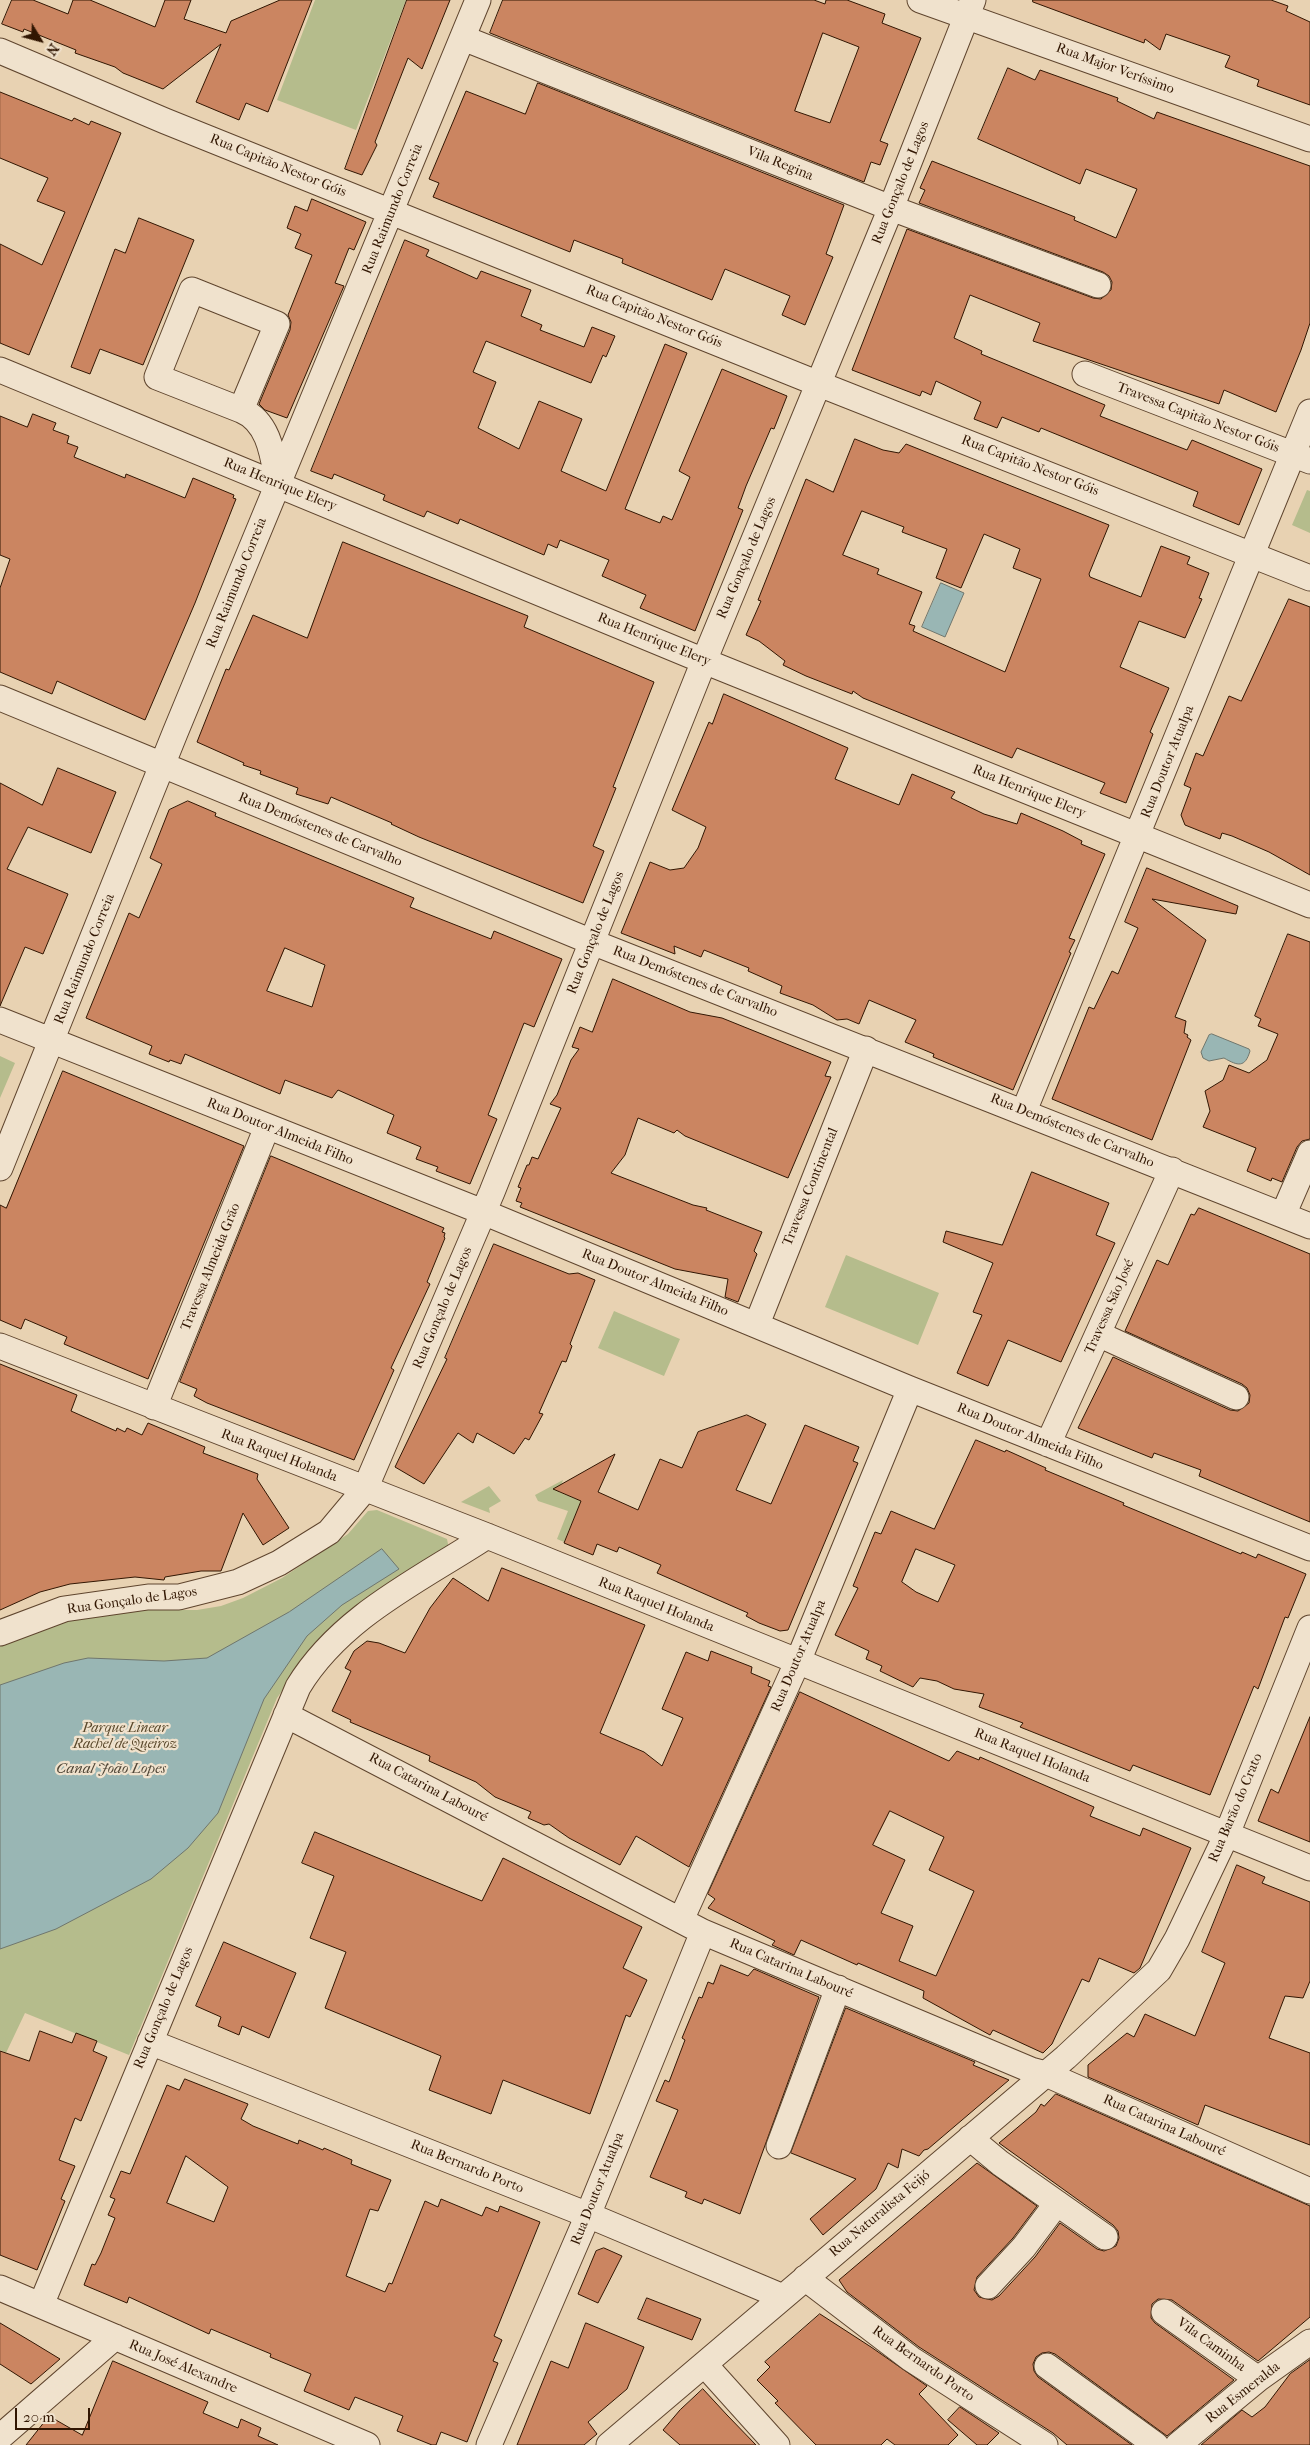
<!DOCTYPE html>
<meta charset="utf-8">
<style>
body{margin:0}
#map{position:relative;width:1310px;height:2445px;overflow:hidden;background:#e8d2b2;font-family:"IM FELL French Canon",serif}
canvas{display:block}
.north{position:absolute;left:15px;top:15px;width:50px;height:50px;-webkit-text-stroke:4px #f0e2cd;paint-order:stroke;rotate:127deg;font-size:14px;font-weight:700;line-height:20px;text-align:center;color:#311602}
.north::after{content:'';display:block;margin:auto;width:18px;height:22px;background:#311602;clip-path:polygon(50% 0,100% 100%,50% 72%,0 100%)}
.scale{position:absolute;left:15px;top:2408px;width:75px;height:22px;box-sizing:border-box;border:2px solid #311602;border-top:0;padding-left:6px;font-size:15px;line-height:18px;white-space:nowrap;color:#311602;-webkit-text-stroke:4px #f0e2cd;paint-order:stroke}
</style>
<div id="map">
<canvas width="1310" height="2445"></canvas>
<div class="north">N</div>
<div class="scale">20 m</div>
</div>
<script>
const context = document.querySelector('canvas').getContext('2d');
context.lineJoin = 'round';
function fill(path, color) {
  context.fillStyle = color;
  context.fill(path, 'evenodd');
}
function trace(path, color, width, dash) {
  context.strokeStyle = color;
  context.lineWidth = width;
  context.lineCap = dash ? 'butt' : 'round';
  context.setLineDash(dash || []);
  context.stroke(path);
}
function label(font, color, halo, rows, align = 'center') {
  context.font = font + ' "IM FELL French Canon",serif';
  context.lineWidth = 4.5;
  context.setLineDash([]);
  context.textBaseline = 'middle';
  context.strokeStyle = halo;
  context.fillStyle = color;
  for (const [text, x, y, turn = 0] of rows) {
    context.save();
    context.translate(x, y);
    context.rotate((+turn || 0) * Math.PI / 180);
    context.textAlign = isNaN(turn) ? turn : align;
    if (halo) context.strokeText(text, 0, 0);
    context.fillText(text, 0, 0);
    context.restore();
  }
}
const green = new Path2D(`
 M315,0H406L356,130L277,100Z
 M1307,490L1310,491V533L1292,525Z
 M0,1056L15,1063L0,1098Z
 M846,1255L939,1293L918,1345L825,1307Z
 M614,1311L680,1339L664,1376L598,1348Z
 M563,1480L559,1492L581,1501L564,1542L557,1539L568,1511L538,1501L535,1495Z
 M489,1486L501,1501L489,1508L490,1513L461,1502Z
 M377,1510L447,1539L449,1549L300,1666L277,1698L129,2055L25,2013L6,2053L0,2050V1644L61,1621L136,1610H197L221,1606L243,1598L282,1578L348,1534L368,1511Z`);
const water = new Path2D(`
 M941,583L964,593L945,637L922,627Z
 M1212,1034L1249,1049L1250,1051C1245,1068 1238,1066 1224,1058L1209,1061L1203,1058L1201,1052L1209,1035Z
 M382,1549L399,1569L342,1605L307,1636L264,1699L218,1813L188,1848L151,1879L56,1929L0,1949V1685L64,1663L88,1658L164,1661L207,1658L289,1612Z`);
const building = new Path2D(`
 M12,0H33L68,14L73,0H90L155,27L165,0H191L184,19L226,33L231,21L280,0H312L268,112L246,103L239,120L196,102L221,44L163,89L123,73L115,67L75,53L76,50L24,29L23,32L2,24Z
 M407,0H450L422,69L408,58L375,142L377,145L362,175L345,169Z
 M503,0H814L825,4L826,0H847L885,14L882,23L921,38L880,141L888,144L880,165L871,162L864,182L490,33ZM823,33L859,47L830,123L795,111Z
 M1033,0H1271L1288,6L1286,11L1310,22V105L1257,86L1259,80L1225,67L1230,56L1166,34L1160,50L1145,39L1144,43L1033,2Z
 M1008,68L1035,80L1040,70L1118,98L1117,101L1154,119L1157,112L1310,166V323L1301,350L1276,412L1224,390L1219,404L1033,341L1040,323L970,295L954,338L982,351L981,354L1105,405L1100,416L1187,450L1192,440L1262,469L1239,525L1193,506L1198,492L1041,428L1039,432L1002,417L997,428L974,419L981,402L936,381L931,395L922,391L920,396L852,370L907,229L1093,298L1101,299L1111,290L1112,282L1109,276L1103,272L919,203L925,190L920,188L932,161L1075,217L1074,220L1116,238L1137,189L1086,169L1080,184L978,139Z
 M538,83L844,205L826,254L833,257L805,325L782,315L790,296L725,269L712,300L622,263L623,259L574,240L570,252L433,197L439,183L429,179L466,91L525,114Z
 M0,92L72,121L74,118L89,125L91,121L121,133L29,355L0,343V244L42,265L65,212L37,201L48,178L0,158Z
 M312,199L366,222L354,250L349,248L335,283L344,286L287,418L265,410L259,404L290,330L291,322L288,315L312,255L295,248L301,234L287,228L295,206L307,211Z
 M139,218L194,240L143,365L100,349L90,374L71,367L115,249L125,253Z
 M405,240L429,250L426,256L477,279L481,271L531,290L521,316L542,325L540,330L584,347L592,327L615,336L606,357L603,355L591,383L486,341L473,372L496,382L478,428L519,449L539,401L582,419L561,471L606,491L665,344L687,353L625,509L660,523L663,516L672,520L690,477L679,471L722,369L787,396L774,429L771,428L746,486L738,508L743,510L695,631L640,608L646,595L602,576L609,560L560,540L557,548L548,544L544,555L460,519L458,524L427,511L424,517L383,500L385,495L334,474L332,479L311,471Z
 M33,414L56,423L53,430L69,436L67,443L78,447L74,457L125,478L126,474L185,498L193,478L234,495L233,498L236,499L195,603L145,720L57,681L52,694L0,672V588L10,559L0,555V416L27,427Z
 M855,439L883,450L899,453L906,444L1109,525L1089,574L1090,577L1141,597L1161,546L1190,557L1187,564L1209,573L1199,598L1202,599L1185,638L1139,621L1120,667L1169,688L1150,732L1153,734L1126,803L1100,793L1105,783L1017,748L1012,758L863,698L853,691L852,694L806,676L783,665L785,661L759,641L746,635L761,601L758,600L806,479L833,492ZM862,511L904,527L902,532L947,549L936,578L961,588L984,534L1020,549L1013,568L1041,579L1005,672L913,631L915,626L909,624L922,592L877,574L879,569L843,555Z
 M343,542L528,616L524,627L654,682L613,787L616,788L593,846L604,851L583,903L419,837L391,824L392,823L331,797L328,804L296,794L298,788L260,774L261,771L243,765L244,763L197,742L226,669L229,670L253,615L307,638Z
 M1289,599L1310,607V875L1269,852L1232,836L1222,833L1220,839L1185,825L1181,815L1191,788L1184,785L1196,753L1203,756L1229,696L1241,701Z
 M724,694L848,748L835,779L899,805L912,774L955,792L951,798L984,814L1017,824L1021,813L1063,831L1082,841L1081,844L1105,854L1069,938L1075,940L1069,952L1071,953L1013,1090L933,1057L934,1054L905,1042L916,1020L869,1000L859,1024L847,1019L837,1020L813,1005L780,993L782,986L748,971L749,968L704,950L701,957L674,946L675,954L621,933L650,862L670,870L684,868L698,848L706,827L672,810L709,722L712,724Z
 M58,768L116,792L91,853L28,827L7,869L68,894L43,954L25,947L0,1006V783L42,805Z
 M188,801L216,813L215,816L414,898L410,907L491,939L494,931L562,959L534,1027L524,1023L488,1115L497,1119L470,1184L436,1171L438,1167L416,1159L421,1147L387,1133L394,1115L338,1090L332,1098L285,1080L280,1094L185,1054L181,1064L170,1060L169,1062L149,1054L152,1046L86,1018L129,913L139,918L162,864L150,858L169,810ZM285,948L325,965L312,1007L267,991Z
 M1147,868L1238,906L1236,914L1152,899L1206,940L1175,1017L1186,1021L1184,1033L1188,1035L1187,1037L1191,1040L1152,1140L1052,1099L1089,1007L1094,1009L1112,971L1118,974L1138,928L1125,922Z
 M1288,934L1310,942V1139L1302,1141L1297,1147L1282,1182L1272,1178L1271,1181L1247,1171L1256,1148L1203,1127L1210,1111L1205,1091L1223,1080L1229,1065L1249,1073L1267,1060L1269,1055L1278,1034L1258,1026L1261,1019L1255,1016Z
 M613,979L690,1012L722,1018L831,1062L825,1076L831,1077L788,1178L685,1136L677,1130L674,1133L638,1118L625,1155L611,1173L693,1205L707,1208L706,1210L762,1232L754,1251L757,1254L738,1302L725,1297L728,1279L675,1269L520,1207L522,1203L516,1201L521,1188L518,1187L527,1165H529L532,1157L538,1159L561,1108L550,1104L557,1095L571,1060L579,1049L572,1047L580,1027L592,1032Z
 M63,1071L244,1146L148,1379L64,1344L67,1337L25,1319L21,1329L0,1320V1205L6,1208Z
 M271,1156L444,1228L442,1232L445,1233L444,1237L445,1238L427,1282L430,1284L391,1368L394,1370L354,1460L207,1403L194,1396L197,1389L180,1382Z
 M1032,1172L1109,1203L1096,1235L1115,1243L1061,1362L1008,1340L988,1386L957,1373L982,1315L973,1312L993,1263L943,1242L946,1231L1002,1245Z
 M1199,1208L1310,1254V1522L1199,1476L1201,1470L1154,1453L1152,1458L1078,1428L1113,1357L1230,1410L1238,1411L1249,1403L1250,1395L1247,1388L1242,1384L1125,1331L1157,1260L1168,1265L1191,1214L1194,1215Z
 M494,1244L569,1274L578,1273L595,1280L570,1344L572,1346L566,1362L562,1361L539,1413L543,1414L529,1440L525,1438L514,1454L477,1433L473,1443L458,1433L424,1484L395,1467L447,1359L445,1358Z
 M0,1364L77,1395L71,1411L116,1431L117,1428L125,1432L127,1428L142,1435L148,1423L205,1447L203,1453L258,1474L257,1479L289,1528L263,1545L243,1513L221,1571H201L165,1577L164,1580L135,1577L70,1584L40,1592L0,1610Z
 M747,1415L766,1424L736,1490L771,1504L805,1425L859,1447L853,1461L858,1463L788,1630L780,1631L759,1623L746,1616L748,1613L657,1573L661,1565L619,1547L617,1552L597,1544L593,1555L564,1543L581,1501L553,1489L615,1454L598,1492L638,1510L660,1459L682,1468L698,1432Z
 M976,1440L1005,1452L1006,1450L1046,1468L1045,1470L1124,1503L1123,1505L1241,1554L1242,1552L1256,1558L1258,1554L1306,1574L1288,1618L1285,1617L1258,1689L1254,1686L1210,1795L1133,1765L1130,1771L1020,1727L1023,1723L979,1707L984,1694L954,1689L937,1681L920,1678L913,1687L880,1671L882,1666L866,1659L869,1651L835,1635L858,1588L853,1586L875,1532L881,1534L891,1511L934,1529ZM916,1549L955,1565L938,1602L916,1592L902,1582Z
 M502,1568L645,1625L600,1733L644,1752L662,1766L683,1718L662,1709L686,1652L708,1661L711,1651L752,1667L751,1673L770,1681L768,1686L771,1687L689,1867L636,1836L620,1865L569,1838L549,1824L544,1825L528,1818L531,1812L495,1797L476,1782L429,1761L430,1756L350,1722L351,1720L332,1711L351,1671L345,1668L354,1651L367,1641L379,1643L405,1653L430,1608L453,1578L488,1601Z
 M800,1692L949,1761L957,1751L979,1760L980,1757L1094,1807L1090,1816L1140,1836L1143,1828L1191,1848L1140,1968L1134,1973L1099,1958L1089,1982L1082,1979L1052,2044L1043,2053L993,2030L990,2035L923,1998L924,1991L858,1963L857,1965L801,1940L794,1955L772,1945L775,1941L708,1908L715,1899L708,1894ZM890,1811L944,1837L929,1870L974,1891L936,1976L899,1961L913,1926L881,1913L905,1860L873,1845Z
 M1310,1717V1842L1258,1821L1271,1789L1278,1793Z
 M315,1832L482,1901L503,1858L642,1927L623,1968L647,1980L630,2017L626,2015L590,2114L503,2080L491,2114L429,2090L441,2056L325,2008L346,1952L310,1938L334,1876L302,1863Z
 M1237,1865L1265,1877L1262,1883L1310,1902V1981L1303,1998L1285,1996L1269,2038L1310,2053V2145L1205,2105L1198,2125L1088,2077V2065L1127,2033L1134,2037L1145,2014L1195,2036L1225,1963L1202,1952Z
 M224,1942L296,1973L269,2038L242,2026L239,2035L218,2026L221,2017L196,2006Z
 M721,1965L748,1976L754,1969L819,1997L740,2214L704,2199L702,2204L685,2197L687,2192L650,2177L678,2110L656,2101L665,2080L669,2082L685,2040L682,2038L699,1997L702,1998L708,1982L713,1984Z
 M846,2008L975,2062L973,2065L1009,2080L928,2149L924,2150L919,2156L902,2149L898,2168L888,2163L876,2189L823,2235L810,2219L856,2179L791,2153Z
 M40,2031L72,2043L76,2033L97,2041L93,2051L107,2057L81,2121L75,2118L59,2160L75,2166L61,2199L65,2201L37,2270L0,2255V2051L29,2061Z
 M185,2079L248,2104L241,2119L253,2126L298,2144L299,2140L323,2150L324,2148L352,2160L351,2164L391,2180L378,2211L370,2209L346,2276L385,2292L389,2283L392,2284L425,2201L438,2207L441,2199L482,2216L486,2207L498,2212L500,2206L540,2222L494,2336L502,2340L493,2361L498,2363L467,2442L441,2432L436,2445H432L397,2431L403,2416L355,2397L349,2410L304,2391L311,2374L270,2357L271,2354L211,2329L209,2334L129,2297L127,2303L84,2285L92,2264L95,2265L101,2253L115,2218L108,2215L115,2199L110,2197L121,2171L130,2174L167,2085L179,2090ZM186,2156L228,2187L214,2222L167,2203Z
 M1056,2094L1310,2206V2317L1258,2361L1172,2300L1158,2299L1152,2304L1151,2318L1155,2323L1234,2380L1167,2436L1055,2354L1049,2352L1042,2353L1036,2357L1033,2364L1034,2371L1038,2377L1132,2445H1067L1053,2433L919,2347L847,2292L839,2280L977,2163L1037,2206L1013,2238L977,2277L974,2290L979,2297L992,2300L999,2296L1035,2257L1060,2223L1097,2249L1104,2251L1116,2246L1119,2238L1118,2231L1113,2225L999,2143L1036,2112L1041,2104L1044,2106Z
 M604,2248L622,2256L598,2303L578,2294L596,2251Z
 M647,2298L701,2319L692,2340L638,2319Z
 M820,2314L871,2347L927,2386L919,2394L958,2435L948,2445H895L887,2439L881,2445H816L775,2403L778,2401L757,2380L770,2367L765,2362Z
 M0,2323L32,2342L60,2359L31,2384L0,2364Z
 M586,2323L644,2347L627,2389L588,2422L597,2434L584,2445H517L551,2361L568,2368Z
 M1310,2360V2445H1201L1242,2410L1252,2417L1265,2407L1290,2374Z
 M113,2361L208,2402L203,2413L238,2428L241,2419L261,2428L258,2436L278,2445H26L49,2416L82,2435Z
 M703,2389L727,2415L756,2445H680L663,2430L680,2410Z
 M960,2407L999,2433L987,2445H977L948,2420Z`);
const minor = new Path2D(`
 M920,0L1310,139
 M463,38L891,208L1098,285
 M0,51L165,121L819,384L1310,578
 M192,290L277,324L241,410L157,377Z
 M0,370L704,661L1310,905
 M1085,374L1310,461
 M241,410C270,422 273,457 278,484
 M0,698L592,942L1310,1226
 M0,1020L483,1212L910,1389L1310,1548
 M1024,1111L1310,412
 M0,1168L175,733L478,0
 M1283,1215L1310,1153
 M757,1324L866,1049
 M1098,1334L1236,1397
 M0,1346L487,1536L1310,1868
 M154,1407L267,1127
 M1048,1444L1172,1170
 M0,1633L64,1609L148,1597H179L238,1582L279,1563L329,1532L365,1489L492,1192L704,661L891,208L973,0
 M286,1715L703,1932L1031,2070L1046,2074L1310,2191
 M681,1920L801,1654L910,1389
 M150,2042L588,2215L783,2297
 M970,2138L1000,2163L1105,2237
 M779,2146L838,1988
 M805,2278L911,2359L1045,2445
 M988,2286L1024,2247L1057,2203
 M0,2288L367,2445
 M41,2305L298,1687C341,1616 420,1580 487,1536
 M1164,2312L1258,2379
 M705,2365L777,2445
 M1047,2366L1156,2445
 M0,2437L115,2337
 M489,2445L588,2215L703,1932
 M609,2445L1066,2057L1159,1970L1177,1939L1227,1834L1310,1628
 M1178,2445L1258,2379L1310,2342`);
const streetNames = [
 ["Rua Major Veríssimo",1115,69,20],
 ["Vila Regina",780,164,22],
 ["Rua Capitão Nestor Góis",278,166,22],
 ["Rua Gonçalo de Lagos",901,183,-68],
 ["Rua Raimundo Correia",393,209,-68],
 ["Rua Capitão Nestor Góis",654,317,22],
 ["Travessa Capitão Nestor Góis",1198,418,21],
 ["Rua Capitão Nestor Góis",1030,466,21],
 ["Rua Henrique Elery",280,485,22],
 ["Rua Gonçalo de Lagos",747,558,-67],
 ["Rua Raimundo Correia",237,583,-68],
 ["Rua Henrique Elery",654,640,22],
 ["Rua Doutor Atualpa",1168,762,-68],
 ["Rua Henrique Elery",1029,792,22],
 ["Rua Demóstenes de Carvalho",320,830,22],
 ["Rua Gonçalo de Lagos",596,933,-68],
 ["Rua Raimundo Correia",85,959,-68],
 ["Rua Demóstenes de Carvalho",695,982,21],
 ["Rua Demóstenes de Carvalho",1072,1131,22],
 ["Rua Doutor Almeida Filho",280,1132,22],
 ["Travessa Continental",811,1187,-68],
 ["Travessa Almeida Grão",211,1267,-68],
 ["Rua Doutor Almeida Filho",655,1283,22],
 ["Travessa São José",1110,1307,-66],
 ["Rua Gonçalo de Lagos",443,1308,-67],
 ["Rua Doutor Almeida Filho",1030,1437,22],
 ["Rua Raquel Holanda",279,1456,21],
 ["Rua Gonçalo de Lagos",132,1601,-8],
 ["Rua Raquel Holanda",656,1605,22],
 ["Rua Doutor Atualpa",799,1656,-67],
 ["Rua Raquel Holanda",1032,1756,22],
 ["Rua Catarina Labouré",428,1788,28],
 ["Rua Barão do Crato",1236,1808,-67],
 ["Rua Catarina Labouré",791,1969,23],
 ["Rua Gonçalo de Lagos",164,2008,-67],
 ["Rua Catarina Labouré",1164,2126,24],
 ["Rua Bernardo Porto",467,2167,22],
 ["Rua Doutor Atualpa",598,2189,-68],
 ["Rua Naturalista Feijó",880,2214,-40],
 ["Vila Caminha",1211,2345,36],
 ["Rua Bernardo Porto",923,2364,35],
 ["Rua José Alexandre",183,2367,23],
 ["Rua Esmeralda",1243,2393,-38]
];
const parkNames = [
 ["Parque Linear",125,1729],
 ["Rachel de Queiroz",125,1745]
];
const waterNames = [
 ["Canal João Lopes",111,1769]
];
fill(green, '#b5bc8c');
fill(water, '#99b6b4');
trace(water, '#6f766d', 1);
fill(building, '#cb8561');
trace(building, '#311602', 1);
trace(minor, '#5f452e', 27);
trace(minor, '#f0e2cd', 25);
label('14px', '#311602', '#f0e2cd', streetNames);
label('italic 14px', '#59482b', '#f0e2cd', parkNames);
label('italic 15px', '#504637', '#f0e2cd', waterNames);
</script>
